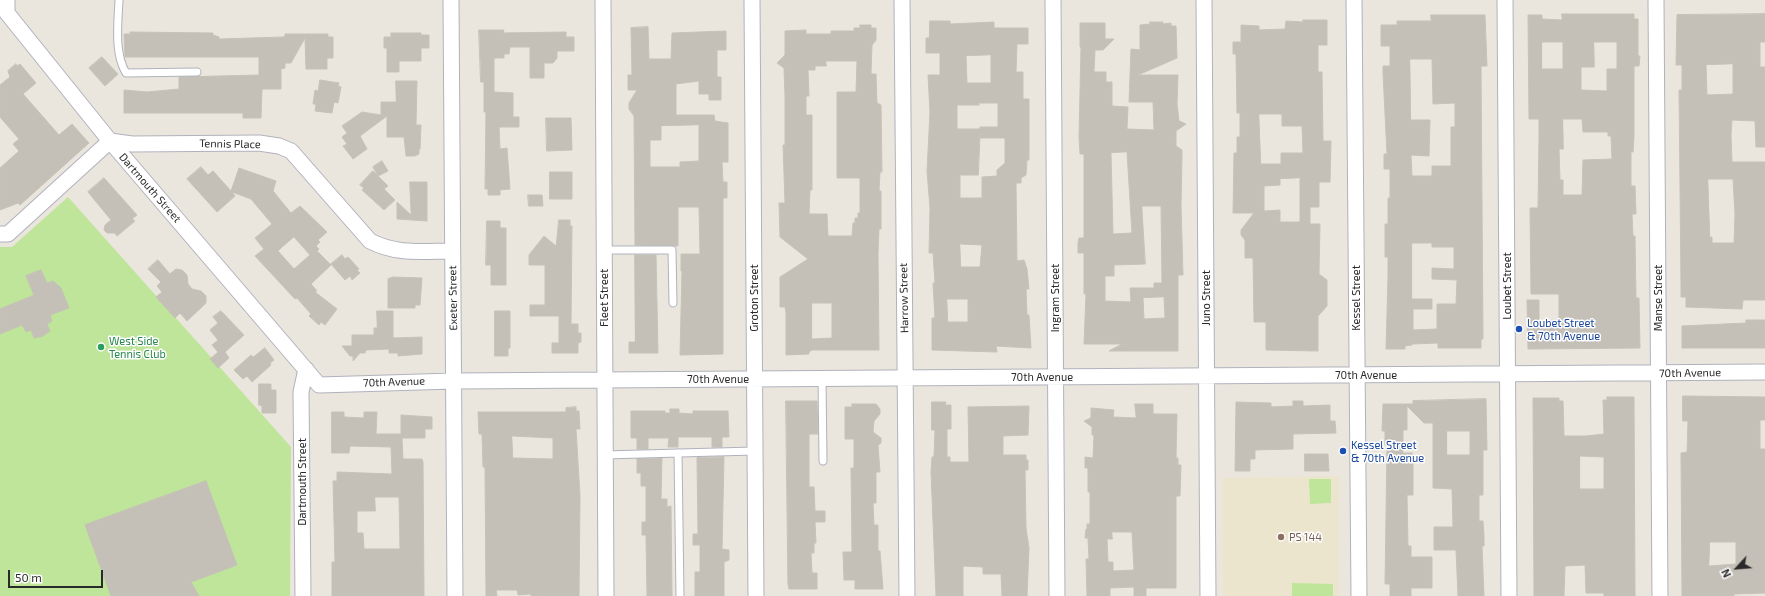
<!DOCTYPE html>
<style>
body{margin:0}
#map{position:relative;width:1765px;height:596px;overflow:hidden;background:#ebe6dd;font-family:"Exo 2",sans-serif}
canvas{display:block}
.north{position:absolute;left:1717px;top:548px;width:40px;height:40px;-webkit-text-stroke:3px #fff;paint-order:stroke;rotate:244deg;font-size:11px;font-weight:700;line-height:16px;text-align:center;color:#2a2a2a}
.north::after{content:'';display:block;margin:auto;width:14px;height:18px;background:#2a2a2a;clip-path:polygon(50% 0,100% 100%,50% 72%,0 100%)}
.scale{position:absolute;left:8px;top:570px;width:95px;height:18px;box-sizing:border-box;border:2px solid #2a2a2a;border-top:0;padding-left:5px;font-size:12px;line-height:14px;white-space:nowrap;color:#2a2a2a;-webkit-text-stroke:3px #fff;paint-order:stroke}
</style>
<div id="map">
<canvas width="1765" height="596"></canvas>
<div class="north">N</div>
<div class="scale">50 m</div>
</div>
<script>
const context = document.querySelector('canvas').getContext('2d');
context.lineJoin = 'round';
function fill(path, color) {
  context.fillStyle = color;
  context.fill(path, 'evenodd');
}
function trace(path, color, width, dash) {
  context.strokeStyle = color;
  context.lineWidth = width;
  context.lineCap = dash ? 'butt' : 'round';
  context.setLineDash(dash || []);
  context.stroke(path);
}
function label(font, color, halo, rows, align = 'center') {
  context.font = font + ' "Exo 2",sans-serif';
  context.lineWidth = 3;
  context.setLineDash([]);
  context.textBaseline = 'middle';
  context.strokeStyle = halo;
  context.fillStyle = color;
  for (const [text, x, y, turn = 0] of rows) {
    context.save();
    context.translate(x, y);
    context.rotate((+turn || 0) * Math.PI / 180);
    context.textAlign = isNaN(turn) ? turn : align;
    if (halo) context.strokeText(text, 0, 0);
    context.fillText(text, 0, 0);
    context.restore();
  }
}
const education = new Path2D(`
 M1339,476V596H1223V478Z`);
const pitch = new Path2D(`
 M68,197L291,447L290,596H0V247H12Z
 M1309,479H1331V503L1310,504Z
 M1292,583L1333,584V596H1292Z`);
const building = new Path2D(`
 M1562,14H1634V19H1638V56H1640L1639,66H1634V136L1633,152H1631V186H1635L1636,214H1632L1633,236H1635L1636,298H1639L1640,348L1528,349L1527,300H1539V321L1559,320V294H1531L1530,208H1538L1539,138V119H1529L1528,15H1542V19L1562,20ZM1542,42H1563V69H1542ZM1594,42H1617V69H1607V91L1581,90V67H1594ZM1563,119H1582L1583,132H1608V136H1611L1612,159L1583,160L1582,195H1563V180H1560L1559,149H1563Z
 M1765,14V42H1760V67H1765V147H1756L1755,121L1732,120L1731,135L1732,162H1765V300H1743L1742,309L1686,307V297H1681V286L1679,90H1682V65H1676L1677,15ZM1733,64V94L1707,95L1706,65ZM1708,179H1733L1735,214L1734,243H1712V237H1710Z
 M1431,15H1485L1487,66H1481L1483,339H1481V348H1438V343L1412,344V345L1405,346V349H1386L1388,276V257H1385V224H1388V198H1390V169H1384V154H1387L1383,73V66H1390V46H1381V25H1397V21H1431ZM1410,59H1432L1433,104L1455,103V127H1451V166H1432V176H1412L1411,155L1429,156L1430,120H1411ZM1412,243H1432V247H1454V269L1432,268V279L1457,280L1456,304H1437V329L1413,330V309H1432V299H1412Z
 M1303,20H1327V45H1318V72H1322L1323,141H1331L1330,182H1319V207H1310V224H1320L1319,274L1327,280V306L1318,316V351L1266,350V322H1254L1253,258H1245V240L1241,235V230L1254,213H1233L1234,153H1237V137H1240V113H1237L1236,54H1233V42H1241V25L1259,26V30L1285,29L1286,21L1303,22ZM1259,114H1282V126H1302L1303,153H1281V164H1261ZM1300,178V222H1280V210L1264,211V186L1280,185V179Z
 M930,21H950V24L994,22V28H1028V44H1017L1016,72H1023V99H1029V160H1027L1026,175L1021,178V183H1016L1017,261L1024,260L1027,269L1029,289H1026L1027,315H1029L1031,348L996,346L997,352L932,350V318H935L933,283H935L933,253H929L930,208L927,171L930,112L928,75H940V53H926V38H929ZM991,55V83H967L966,56ZM979,103H998V127H980V129H957V105H979ZM980,134V138H1005V163L997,170V176L982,177V198H960V175H978ZM960,244L982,245L980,267H961ZM947,299H968V322H948Z
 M1150,22H1163V24L1171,23V26H1176L1177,58L1138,75H1178L1177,104L1179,121L1186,124L1176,131V146L1182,150V155L1181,206L1183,275H1178V351H1109L1122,344H1084L1086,294H1084V253H1078V243L1079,238H1084V154H1080L1079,137L1081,47H1080V23H1105V39H1114L1103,50H1095L1094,72H1106V82H1112V106L1128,107L1127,129L1154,130L1153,102H1129L1131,49L1140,50V25L1150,24ZM1127,152L1132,233L1113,234L1111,153ZM1142,206H1161L1162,283H1154V288H1130L1131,302L1105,301V276H1114V265L1145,264ZM1164,297L1165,318L1144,319L1143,298Z
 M860,25H871V28H876V40L872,45L871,74H876L877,103L881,105L882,172H880L879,191H881V229H879L878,254L879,350H812L809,352V354L786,355V313L785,307H780V277L808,259L780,237L779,203H785L783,145H785V96L784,68L777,63L785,55V31L806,30V34H831V31H854V28H860ZM826,61H857L856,92H837V178H860V213H858V218H855V223H853L852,236H828L827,214H809L810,190H812V115H806V96H809L808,70H815V66H826ZM812,303H832V338L812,339Z
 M648,27L649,59H671L672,33L726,31V50H717V77H721V100H709V94H699V81L676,84V115H714L715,121L728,123V162H722L723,182H727V198H723V354L680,355L682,271H681V254H700L699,207H678V246L635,245L634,116L629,109V103L637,90H628V75H632L631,28ZM699,125V161L680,162V167H650V140H661V126Z
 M479,30H504L503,33L566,32V37H574V51H557V58L553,63H544V78H530V47H510L509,54H504V58H494V92L513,93V117H519V127H499L500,149L507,148L510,189L500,190V195H488V189H485L486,112H484V82H481Z
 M130,32L213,33V35L219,37V39L283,37L285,36V34H328V37H333V58H327V69H306L305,38L291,63H285V68L281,69V89H262L261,118H243V113H124V90L147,92L179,89V77L259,75V57H125L124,34H131Z
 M391,33H421V35H429V48H421V61H399V72H387V48H384V37H391Z
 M102,57L118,74L105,86L89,68Z
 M16,64L17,66L20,64L36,83L23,94L59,135L72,124L89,143L20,205L18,203L0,210V168L19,151L13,144L19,139L0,117V85L10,77L8,71Z
 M320,80L339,83L338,86L341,87L338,103L334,102L332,113L315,111L316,104H313L315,90L318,91Z
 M396,81H417L416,125H421L420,149H419V154L415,156H406L404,137H387V116L360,136L367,149L353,159L343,146L347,144L342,137L347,133L342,126L362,112L381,115V102H396Z
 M546,118H571L572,150L547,151Z
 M382,161L388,171L378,176L373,167Z
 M201,167L208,175L213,171L231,191L239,168L276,181L273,191L291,213L300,206L327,232L318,240L320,242L316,246L319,249L317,251L331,265L311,284L317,291L315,292L337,309L325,325L321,322L319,325L309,316L311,314L297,298L295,299L255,256L264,249L255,238L272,224L251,199L232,192L235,196L217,212L187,179ZM294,237L310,255L294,269L278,251Z
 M373,171L388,186L384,189L395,200L384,210L362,190L364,188L360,185Z
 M550,172H572V199H550Z
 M104,178L137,215L132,219L135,221L117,236L115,233H107L104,230L105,225L111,220L88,192Z
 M410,182H427V221L397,219V202L411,215Z
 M528,195H542L543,206H529Z
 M559,220H570V226H572L571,324H578V333H581V342L578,343V353H552V343H559V316H530V305H545V265H529V255L544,236L556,246Z
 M487,221H500V228H506V285H491V265H486Z
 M342,255L345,259L348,257L359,269L357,270L360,273L352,280L350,276L345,280L331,264Z
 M635,255H656L658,353H629V342H635Z
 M158,260L170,274L176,269L182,270L187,275L188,284L192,289L201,291L206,296V303L187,321L180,313L175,318L156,297L162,292L157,286L161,282L148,269Z
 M41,270L47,283L53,281L61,288L69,308L50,315L52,321L47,324L50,331L43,336L34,338L31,330L26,332L22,325L0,334V309L34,295L26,276Z
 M393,277L422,278L420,305H415V308H388V279Z
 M221,311L244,335L225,352L229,358L218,368L210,359L218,352L212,345L218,340L210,330L218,323L213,317Z
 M377,311H393V338L422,337V354L398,356V353H389V349L366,350L365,353H360L353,361V356H350L342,346H352V335H374V328H377Z
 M495,311H510V348H508V356H495Z
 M1746,320H1765V348H1682V326L1746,323Z
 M265,348L274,360L270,363L271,365L252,382L247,376L243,379L234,370L251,355L253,357Z
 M259,384H271V390H276V413H262V406L259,405Z
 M1683,396L1765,397V420H1760V449H1765V593L1734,594V596H1682L1681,453L1687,452L1688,421H1683ZM1710,542H1736V564L1709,566Z
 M1607,397H1634L1635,596H1604V593H1586L1585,565L1565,566L1564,596H1534L1533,398H1559V401H1563L1564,436H1586L1604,434L1603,400H1607ZM1580,456L1604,457V489H1580Z
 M1486,399L1487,450H1483V495H1479V521H1483L1484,536V546H1482L1484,596H1458L1456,550H1434V527H1453L1452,489L1433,488V423H1424L1407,406V430H1403V453H1412L1413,456V495H1407L1408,546H1411V557H1432V588H1411V596H1390V584H1385L1387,445H1385V431H1382L1383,404H1413V401ZM1447,431H1470V455H1447Z
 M786,401H817L818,434H809V487H814L815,511H825V522H815L816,543H814V553H811L812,573H817V589H789L788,584Z
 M1293,401H1303V406L1330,405V421H1335L1336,433L1293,434V449L1255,450V459H1250V471H1235L1236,402L1271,403V407L1293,406Z
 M932,402H946L945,405H951V429H947V457H950V462H969L968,407L1029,406L1028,435L1003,436V455H1026V460H1028V470H1025L1026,528L1029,548L1027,596H1002L1001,574H983V567L963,566V596H936L931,472L932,457H934L935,430H932Z
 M852,404H876L880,409V414L874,421L873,432L881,438V443L878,445L880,472H876V503H873L874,525H878V551H880L883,589H855V580H844L843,552H852L851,468H854V439H845V407H852Z
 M1135,404H1153V414H1177L1176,458H1178V465H1181L1180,496H1176V588H1146V596H1134V587L1110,588V596H1087L1086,559H1089L1088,538H1085L1086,529H1087V524H1090V492H1088V468H1085V457L1093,458L1094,435H1092V427L1084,421L1091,418V408L1114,410L1113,417L1136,418ZM1112,532H1132L1134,570L1113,571V562H1108L1107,539H1112Z
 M576,407V411H579L580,429H576L580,496L579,596H531V594L518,595L517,590H496L497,596H486L485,467H483L482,434H479L478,412H566V408ZM512,436L553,438V459L513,458Z
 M670,409H679V413L693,414V411H728L729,437H722V447H712V437H678V447H668L669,438H648V449H637V438H631V411H665V413H670Z
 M332,412H344V417L364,418V412H377L376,434H401V415L432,417V429H425V438H402L403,459H422L423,462L424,596H332V562H335L333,481H337V472L392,474L391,447L350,446L349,453H332ZM375,497H399L400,549H364L363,533H357V511H375Z
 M1305,454H1328L1329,471H1305Z
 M724,457L722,549L729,550V560L724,562V596H695V572H700V545H693V534H698L697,458Z
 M662,458L661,499H667V507L671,506L672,596H647L646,535H642V522H646V486H641V473H637V459Z
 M206,481L237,565L191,582L199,596H111L85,525Z`);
const service = new Path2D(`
 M119,0C118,23 114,53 126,73L197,72
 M604,250H672L673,303
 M822,379L823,461
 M678,453L680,596
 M604,455L755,451`);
const minor = new Path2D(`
 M7,0V13L110,141L319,385L454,381L1765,372
 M451,0L455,596
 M603,0L606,596
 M752,0L756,596
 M902,0L907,596
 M1053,0L1057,596
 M1204,0L1208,596
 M1354,0L1359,596
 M1505,0L1509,596
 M1656,0L1660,596
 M0,234H8L110,141L132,144L259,143L279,146L291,151L370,241C397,255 422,251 452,251
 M303,596L301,392L306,369`);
const markers = [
 [1519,329,4,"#1a4fb4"],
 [101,347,4,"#2e9e5b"],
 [1343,451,4,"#1a4fb4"],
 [1281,537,4,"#8d6e63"]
];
const streetNames = [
 ["Tennis Place",230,144,1],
 ["Dartmouth Street",150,188,49],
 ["Loubet Street",1507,286,-90],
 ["Exeter Street",453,298,-91],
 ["Fleet Street",604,298,-90],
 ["Groton Street",754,298,-90],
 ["Harrow Street",904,298,-91],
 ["Ingram Street",1055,298,-90],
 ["Juno Street",1206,298,-90],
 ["Kessel Street",1356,298,-90],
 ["Manse Street",1658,298,-90],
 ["70th Avenue",1690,373,-1],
 ["70th Avenue",1366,375],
 ["70th Avenue",1042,377],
 ["70th Avenue",718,379],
 ["70th Avenue",394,382,-2],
 ["Dartmouth Street",302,482,-90]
];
const transitNames = [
 ["Loubet Street",1527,323],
 ["& 70th Avenue",1527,336],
 ["Kessel Street",1351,445],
 ["& 70th Avenue",1351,458]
];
const leisureNames = [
 ["West Side",109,341],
 ["Tennis Club",109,354]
];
const educationNames = [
 ["PS 144",1289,537]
];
fill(education, '#ece5cd');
fill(pitch, '#bee599');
fill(building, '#c4c0b8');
trace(building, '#c6c2b7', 1);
trace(service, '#b0b2bd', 9);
trace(minor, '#b0b2bd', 17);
trace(service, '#fff', 7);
trace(minor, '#fff', 15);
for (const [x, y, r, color] of markers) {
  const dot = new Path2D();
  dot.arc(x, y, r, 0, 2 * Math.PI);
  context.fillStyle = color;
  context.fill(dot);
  trace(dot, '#fff', 1.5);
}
label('11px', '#2a2a2a', '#fff', streetNames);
label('11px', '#164399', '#fff', transitNames, 'left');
label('11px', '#27864d', '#fff', leisureNames, 'left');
label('11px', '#785e54', '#fff', educationNames, 'left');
</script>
